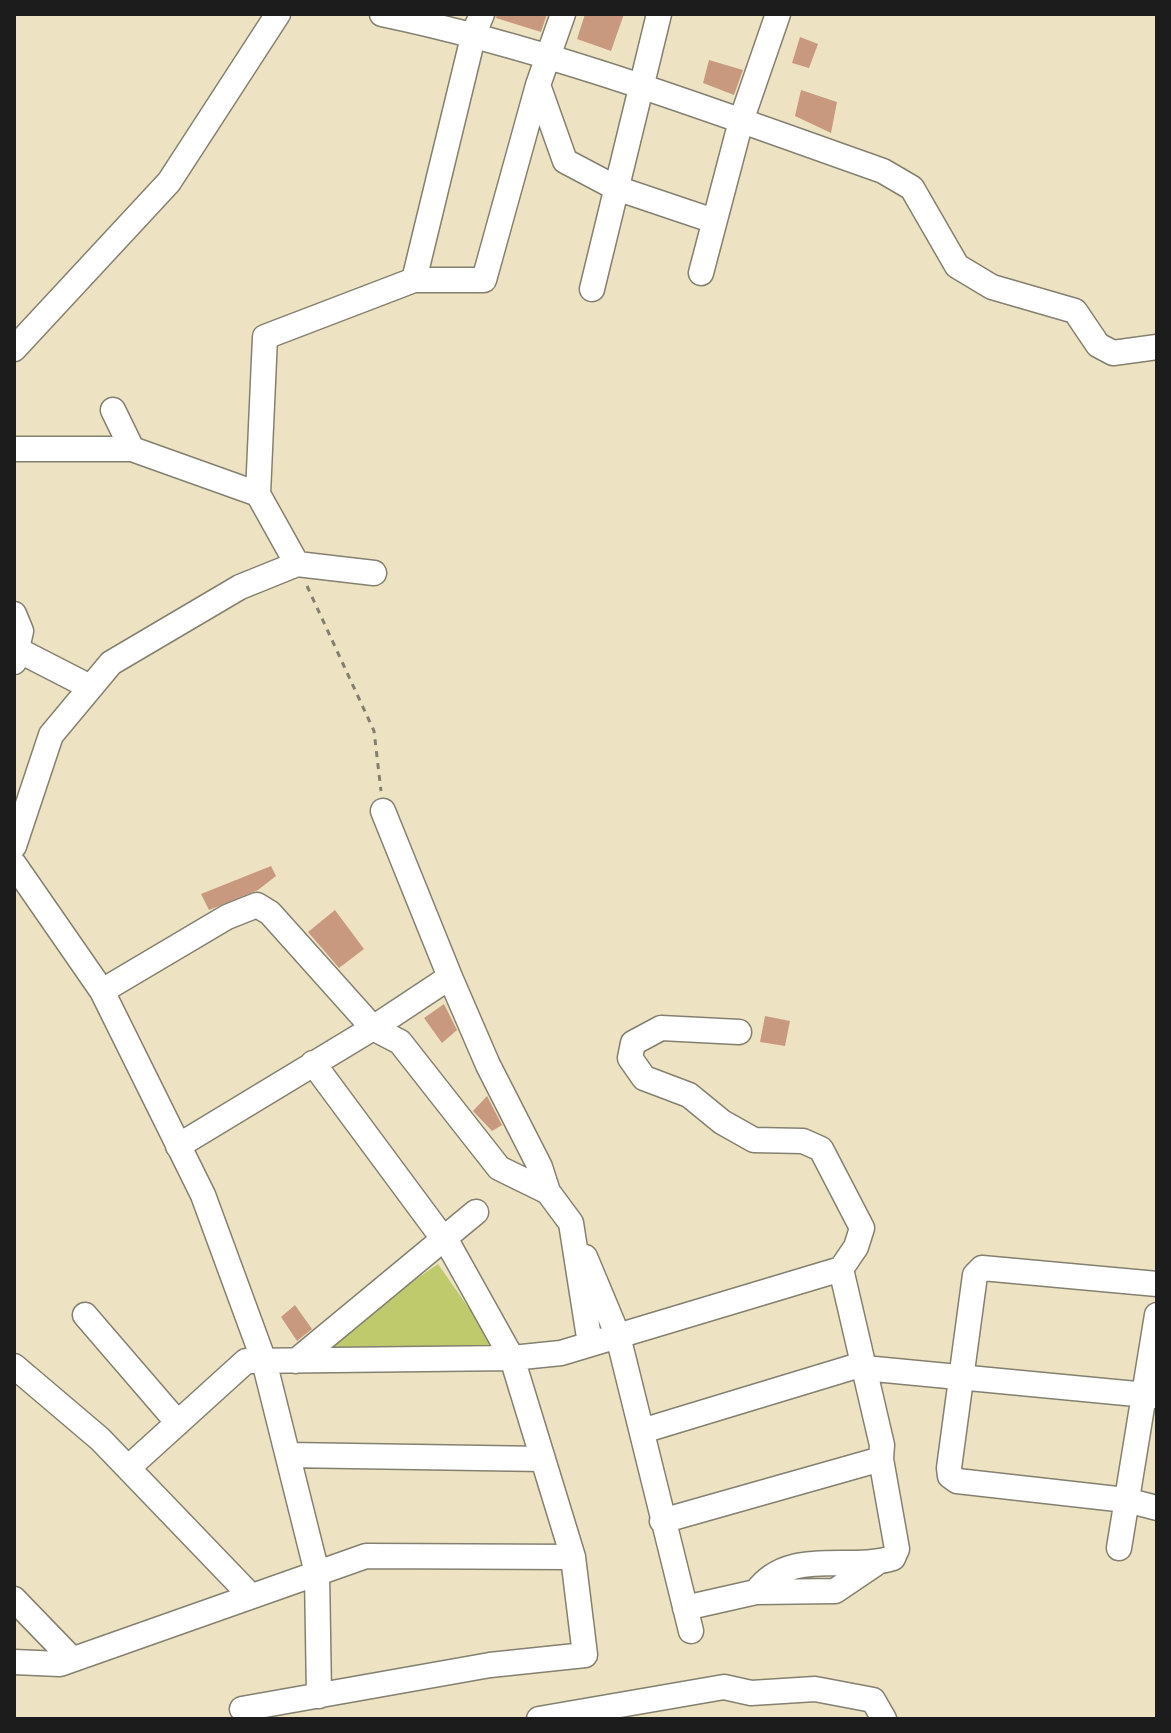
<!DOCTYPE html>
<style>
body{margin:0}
#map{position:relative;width:1171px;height:1733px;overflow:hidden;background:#ede3c3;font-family:"EB Garamond",serif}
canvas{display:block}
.frame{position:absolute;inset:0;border:16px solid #1c1c1c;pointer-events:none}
</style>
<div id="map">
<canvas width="1171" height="1733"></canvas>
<div class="frame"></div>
</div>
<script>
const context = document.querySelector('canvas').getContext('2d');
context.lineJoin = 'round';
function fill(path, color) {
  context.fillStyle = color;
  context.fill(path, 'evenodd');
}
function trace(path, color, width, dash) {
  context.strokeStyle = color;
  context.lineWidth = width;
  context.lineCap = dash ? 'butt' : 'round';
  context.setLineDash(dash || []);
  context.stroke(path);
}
const green = new Path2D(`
 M438,1264L499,1351L300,1359Z`);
const building = new Path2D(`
 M497,14H547L541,32L496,18Z
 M585,14H624L611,51L577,39Z
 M800,37L818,44L809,68L792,63Z
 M709,60L743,70L734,95L703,83Z
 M801,90L837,102L831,133L795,116Z
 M271,866L276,876L258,890L209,910L201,894Z
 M335,910L364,949L339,968L308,932Z
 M444,1004L457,1030L442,1043L424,1018Z
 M765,1016L790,1021L785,1046L760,1042Z
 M487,1096L502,1125L492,1131L473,1111Z
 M295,1305L312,1329L297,1341L281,1317Z`);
const path = new Path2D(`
 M307,586L374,731L381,791`);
const minor = new Path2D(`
 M382,14C554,50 718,113 883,171L912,188L957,266L992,287L1075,311L1098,345L1113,353L1157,347
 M538,85L565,161L616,188L714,221
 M701,273L741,121L778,14
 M414,280H484L538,85L563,14
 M592,289L659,14
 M14,349L169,182L278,14
 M14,449H132L113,410
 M132,449L258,494
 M297,564L258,494L265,337L414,280L474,33L482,14
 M14,614L21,631L14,662
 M18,650L90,687
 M383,811L450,977
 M14,846L51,735L111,663L240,587L297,564L374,573
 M14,864L102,991L203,1195L264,1361L317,1573L319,1696
 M102,991L227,917L257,905L270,913L373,1028L400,1042L499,1168L548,1192
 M313,1063L436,1229
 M178,1146L373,1028L450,977L488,1065L540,1167L548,1192L571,1223L590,1344
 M585,1257L618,1336L691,1631
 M1157,1284L982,1268L975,1275L949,1468L950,1476L957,1481L1126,1500L1157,1508
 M85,1315L178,1423
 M296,1361L476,1212
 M14,1366L100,1439L251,1596
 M864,1368L1157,1396
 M642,1431L863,1364
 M288,1455L543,1459
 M128,1468L246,1361L512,1358L561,1353L841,1269L856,1247L862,1228L821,1149L803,1141L754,1140L722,1122L689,1095L644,1078L630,1058L633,1043L661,1028L739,1032
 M662,1521L881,1459
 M1119,1548L1157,1315
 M756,1592C789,1547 848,1572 893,1558L897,1549L881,1459L882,1445L841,1269
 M14,1599L72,1659
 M685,1608L756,1592L835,1591L875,1564
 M14,1662L60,1664L366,1556L573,1557
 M242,1709L490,1665L585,1655L573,1557L512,1358L445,1238
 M539,1719L724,1687L751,1693L815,1689L873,1700L884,1719`);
fill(green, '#beca6c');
fill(building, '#c9997f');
trace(minor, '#848070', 27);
trace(path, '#848070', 3, [6, 6]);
trace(minor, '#fff', 24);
</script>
